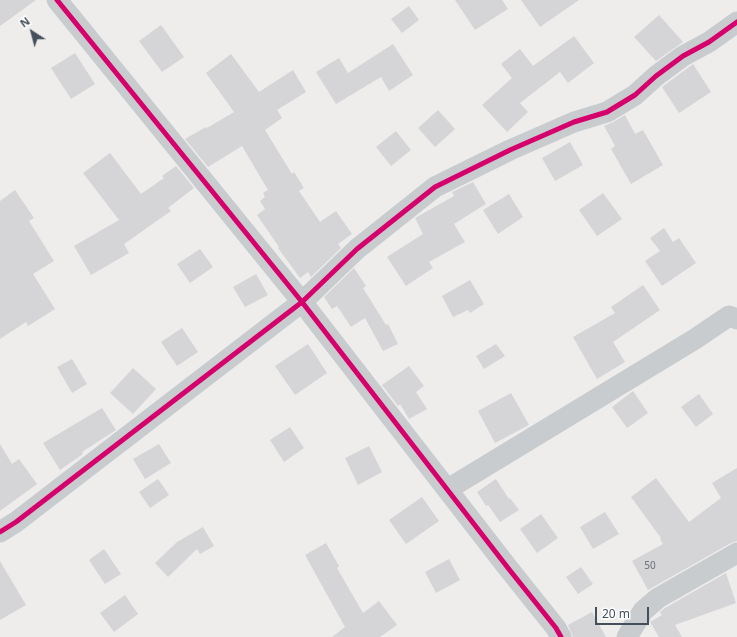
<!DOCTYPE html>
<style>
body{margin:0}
#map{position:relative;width:737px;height:637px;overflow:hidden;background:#eeedec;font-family:"Noto Sans",sans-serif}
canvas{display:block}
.north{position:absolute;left:12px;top:12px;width:40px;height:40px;-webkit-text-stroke:3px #fff;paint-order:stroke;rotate:324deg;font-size:11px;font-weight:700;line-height:16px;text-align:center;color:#434f5b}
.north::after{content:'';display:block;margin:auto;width:14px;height:18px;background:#434f5b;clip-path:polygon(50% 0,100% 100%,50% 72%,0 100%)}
.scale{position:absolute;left:595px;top:607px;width:54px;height:18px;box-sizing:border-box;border:2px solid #434f5b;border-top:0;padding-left:5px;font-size:12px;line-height:14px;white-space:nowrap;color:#434f5b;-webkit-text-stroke:3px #fff;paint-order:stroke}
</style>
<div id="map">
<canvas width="737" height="637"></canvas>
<div class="north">N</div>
<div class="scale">20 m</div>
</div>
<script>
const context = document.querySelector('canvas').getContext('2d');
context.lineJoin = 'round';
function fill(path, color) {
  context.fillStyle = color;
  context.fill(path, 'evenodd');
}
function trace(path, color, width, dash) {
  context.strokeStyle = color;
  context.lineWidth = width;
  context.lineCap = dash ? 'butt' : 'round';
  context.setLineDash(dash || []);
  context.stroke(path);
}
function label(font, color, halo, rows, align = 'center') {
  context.font = font + ' "Noto Sans",sans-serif';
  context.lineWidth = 4;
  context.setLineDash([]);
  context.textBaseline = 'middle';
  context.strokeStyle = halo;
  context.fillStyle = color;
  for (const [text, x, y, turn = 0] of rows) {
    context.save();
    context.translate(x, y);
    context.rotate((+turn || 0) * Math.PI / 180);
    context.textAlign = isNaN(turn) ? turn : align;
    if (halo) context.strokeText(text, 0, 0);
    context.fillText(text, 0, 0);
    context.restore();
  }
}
const building = new Path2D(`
 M0,0H36L0,26Z
 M455,0H502L508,9L475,30Z
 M521,0H579L540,27Z
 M409,6L419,20L402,33L391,19Z
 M659,15L683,42L656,61L634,37Z
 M161,25L184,57L162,72L139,41Z
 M574,36L594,63L568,83L560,72L520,103L528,112L507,132L482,105L512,78L501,64L520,49L533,66Z
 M393,44L413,75L389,91L381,77L336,104L316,72L339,58L348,73Z
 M75,53L95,84L71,99L51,68Z
 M231,54L259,92L293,70L306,92L277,110L282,118L265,130L292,174L294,172L304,188L299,191L320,222L336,211L352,234L338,244L341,248L311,277L308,272L300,278L278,248L279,247L257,215L265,209L260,201L265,197L263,193L268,190L242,146L208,167L185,139L206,127L207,128L234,112L206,73Z
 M693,64L711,92L679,113L662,87Z
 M438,110L455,129L435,147L418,128Z
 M625,115L635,134L643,130L663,165L631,184L611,149L615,146L604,126L613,122Z
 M396,131L411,150L391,166L376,147Z
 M570,142L583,165L555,181L542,158Z
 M110,153L141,194L164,178L162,176L176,166L194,188L168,208L171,211L124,244L129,253L91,275L74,246L119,220L83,173Z
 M473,182L486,204L454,224L465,242L429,262L433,268L406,286L387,257L423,234L415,218L454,196L452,192Z
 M15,190L34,218L29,221L54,261L33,274L55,309L28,326L26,322L0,339V201Z
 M603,193L622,219L597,236L579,210Z
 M509,194L523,217L498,234L483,210Z
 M664,228L673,242L679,238L696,263L662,286L645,261L660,251L650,238Z
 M200,249L213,267L190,283L177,264Z
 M354,268L366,286L363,288L386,325L388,324L398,344L383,351L365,318L351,327L337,306L332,309L324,297Z
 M256,274L268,295L245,307L233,287Z
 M470,280L484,304L470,313L468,310L453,317L442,296Z
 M643,285L660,310L613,342L625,362L597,379L573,337L615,313L611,307Z
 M182,328L198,352L177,366L161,342Z
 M308,344L327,373L295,395L275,366Z
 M496,344L505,356L484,369L476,356Z
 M72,359L87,384L72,393L57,367Z
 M409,366L424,386L416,392L427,409L409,419L400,404L398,406L382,385Z
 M133,368L156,389L133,414L110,393Z
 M633,391L648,413L627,428L612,407Z
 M511,393L529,425L495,443L478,411Z
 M699,394L713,414L696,427L681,407Z
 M102,408L116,430L82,452L83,454L60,470L43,443Z
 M290,427L304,448L284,462L270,440Z
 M0,444L12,464L19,459L37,484L0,511Z
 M159,444L171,463L145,479L133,459Z
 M369,446L382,472L358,485L345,458Z
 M737,468V541L731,543L648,590L632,561L663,544L660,539L661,538L631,497L656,478L689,522L721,498L712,483Z
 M158,479L169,495L150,508L139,492Z
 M496,479L509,499L510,498L519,510L500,522L488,505L486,506L477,492Z
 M422,497L439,521L406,544L389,520Z
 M605,512L619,534L593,549L580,527Z
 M541,514L558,538L537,553L520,529Z
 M203,527L214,546L200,554L197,549L168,577L155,563L177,542Z
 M326,543L339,566L337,568L363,613L379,601L397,625L380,637H332L345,627L305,555Z
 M104,549L121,574L105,584L89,560Z
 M449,559L460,580L436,593L425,572Z
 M0,561L26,605L0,620Z
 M581,567L593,584L578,594L566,577Z
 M726,573L736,603L675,625L682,637H659L650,622L662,615L660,612L665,608Z
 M125,595L138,614L114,632L100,613Z
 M592,612L606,637H573L568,625Z`);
const minor = new Path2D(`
 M57,0L302,302L508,568L556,628L561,637
 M448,489L695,339L729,316L737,319
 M0,532L16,522L302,302L357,249L435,187L510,150L574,122L607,112L635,95L656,76L683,56L709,42L737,22
 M627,637L643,611L658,598L737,553`);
const cycleway = new Path2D(`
 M57,0L302,302L508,568L556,628L561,637
 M0,532L16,522L302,302L357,249L435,187L510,150L574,122L607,112L635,95L656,76L683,56L709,42L737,22`);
const numberNames = [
 ["50",650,566]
];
fill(building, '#d5d5d7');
trace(minor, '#c9ccce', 21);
trace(cycleway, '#d6006c', 5);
label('10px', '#69727b', null, numberNames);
</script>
